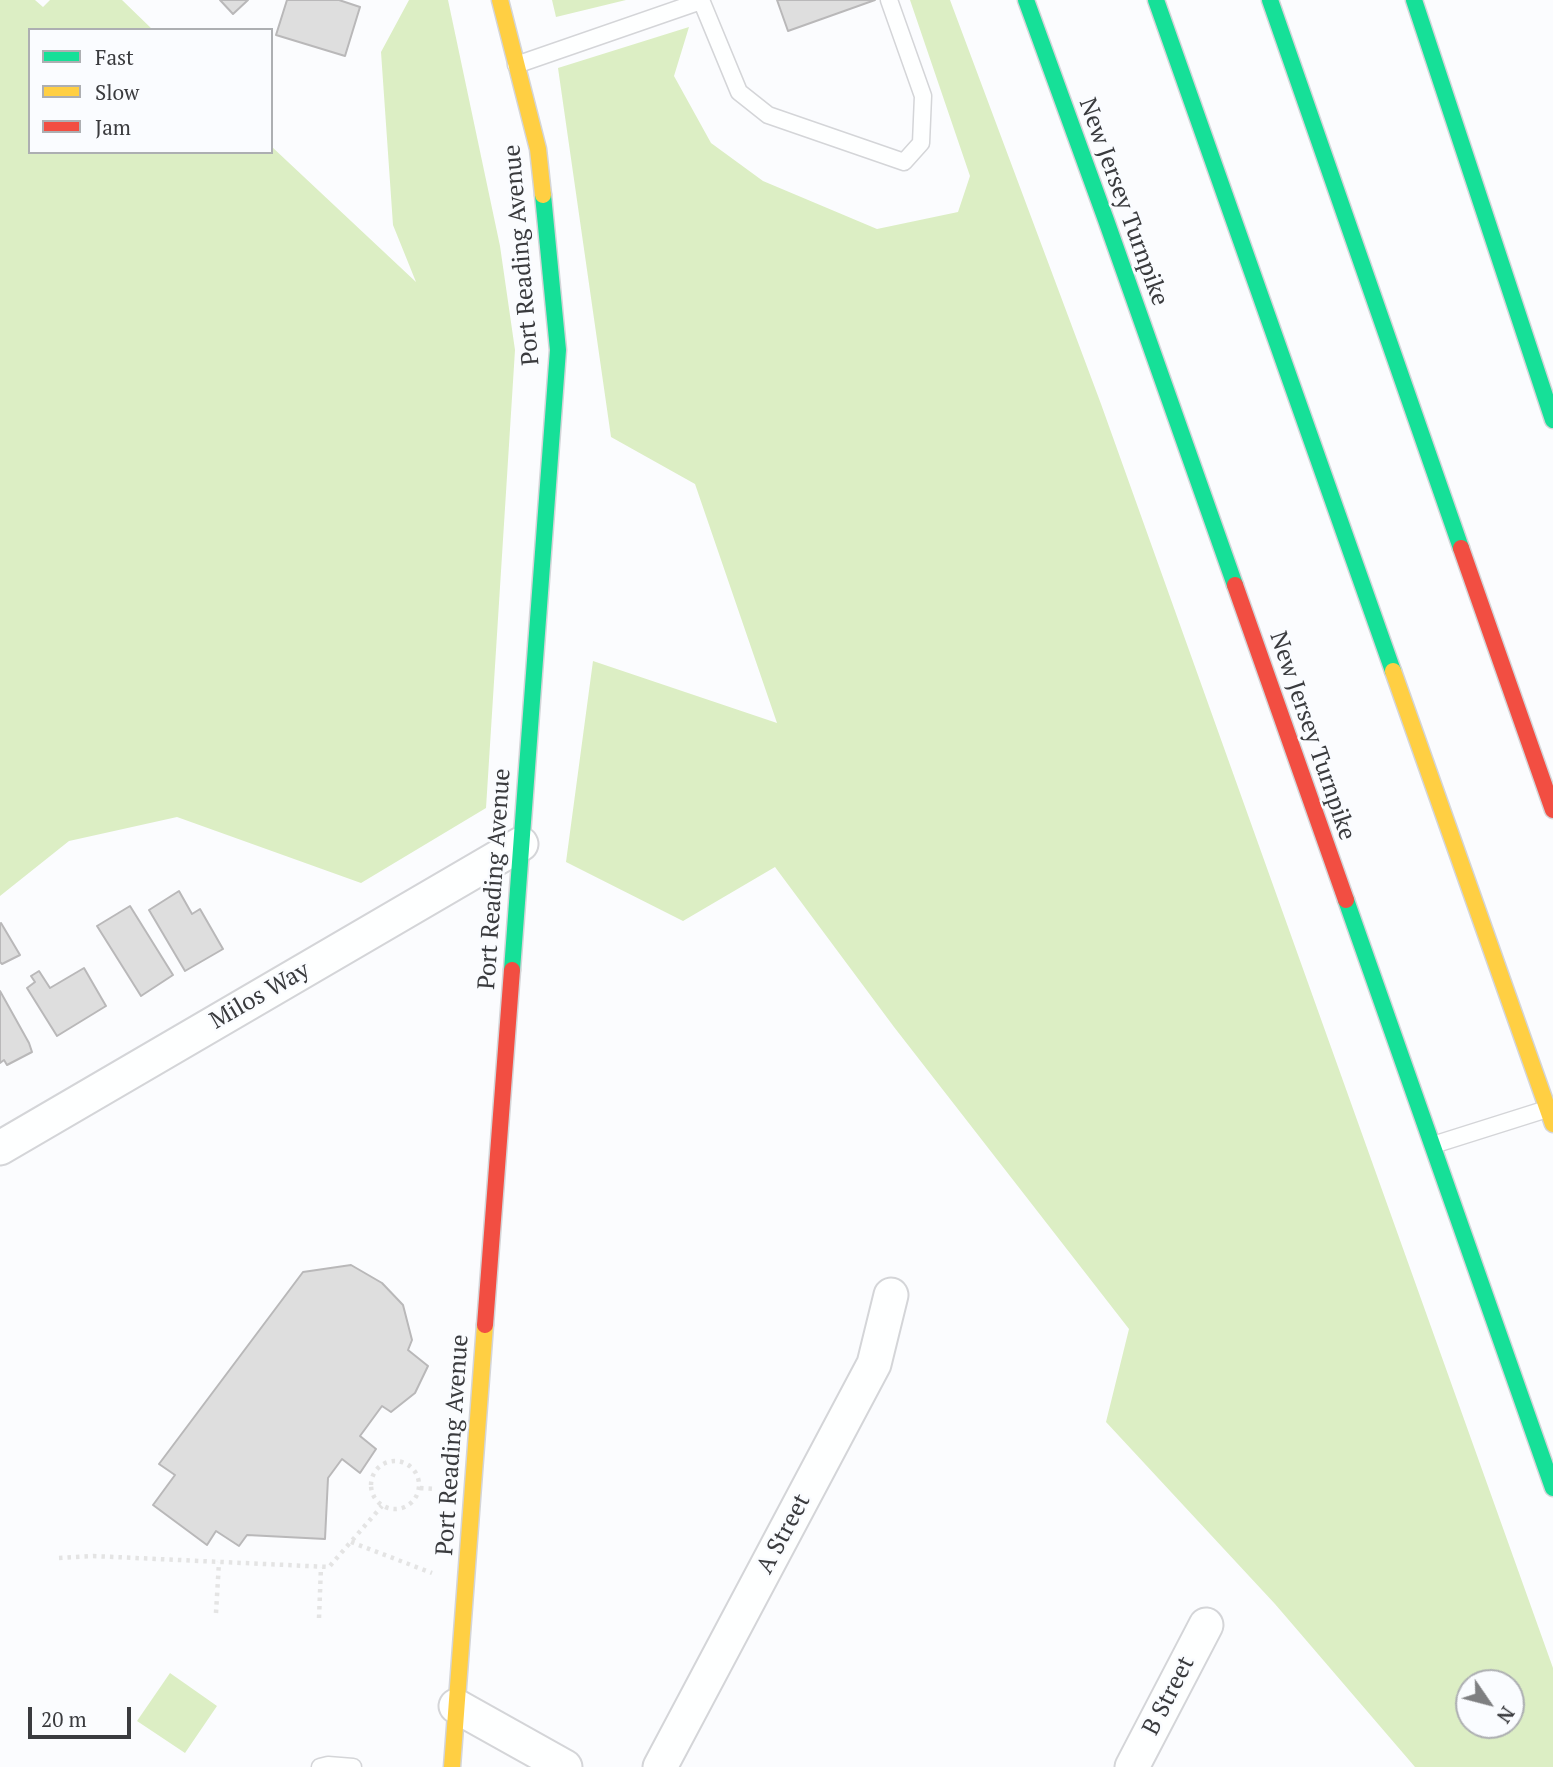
<!DOCTYPE html>
<style>
body{margin:0}
#map{position:relative;width:1553px;height:1767px;overflow:hidden;background:#fbfcfe;font-family:"PT Serif",serif}
canvas{display:block}
.legend{position:absolute;left:28px;top:28px;width:245px;height:126px;box-sizing:border-box;background:#fafcff;border:2px solid #adafb2;margin:0;padding:9px 12px;list-style:none;font-size:21px;color:#3a3b3e}
.legend li{display:flex;align-items:center;gap:14px;height:35px}
.legend b{width:35px;border:2px solid #adafb2}
.north{position:absolute;left:1455px;top:1669px;width:70px;height:70px;box-sizing:border-box;background:#fafcff;border:2px solid #adafb2;border-radius:50%;rotate:125deg;font-size:19px;font-weight:700;line-height:28px;text-align:center;color:#3a3b3e}
.north::after{content:'';display:block;margin:auto;width:24px;height:32px;background:#7e7f81;clip-path:polygon(50% 0,100% 100%,50% 72%,0 100%)}
.scale{position:absolute;left:28px;top:1707px;width:103px;height:32px;box-sizing:border-box;border:4px solid #3a3b3e;border-top:0;padding-left:9px;font-size:21px;line-height:24px;white-space:nowrap;color:#3a3b3e;-webkit-text-stroke:5px #fafcff;paint-order:stroke}
</style>
<div id="map">
<canvas width="1553" height="1767"></canvas>
<ul class="legend">
<li><b style="height:9px;background:#16e098"></b>Fast</li>
<li><b style="height:9px;background:#ffcf43"></b>Slow</li>
<li><b style="height:9px;background:#f24e42"></b>Jam</li>
</ul>
<div class="north">N</div>
<div class="scale">20 m</div>
</div>
<script>
const context = document.querySelector('canvas').getContext('2d');
context.lineJoin = 'round';
function fill(path, color) {
  context.fillStyle = color;
  context.fill(path, 'evenodd');
}
function trace(path, color, width, dash) {
  context.strokeStyle = color;
  context.lineWidth = width;
  context.lineCap = dash ? 'butt' : 'round';
  context.setLineDash(dash || []);
  context.stroke(path);
}
function label(font, color, halo, rows, align = 'center') {
  context.font = font + ' "PT Serif",serif';
  context.lineWidth = 5;
  context.setLineDash([]);
  context.textBaseline = 'middle';
  context.strokeStyle = halo;
  context.fillStyle = color;
  for (const [text, x, y, turn = 0] of rows) {
    context.save();
    context.translate(x, y);
    context.rotate((+turn || 0) * Math.PI / 180);
    context.textAlign = isNaN(turn) ? turn : align;
    if (halo) context.strokeText(text, 0, 0);
    context.fillText(text, 0, 0);
    context.restore();
  }
}
const green = new Path2D(`
 M0,0H35L43,7L50,0H122L153,30H30V152H271V146L416,282L393,225L381,52L409,0H448L500,246L515,350L486,808L361,883L177,817L69,841L0,896Z
 M552,0H626L556,17Z
 M910,0H950L1101,404L1553,1668V1767H1415L1275,1604L1106,1422L1129,1329L894,1027L775,867L683,921L566,862L593,661L777,723L695,484L611,437L558,68L689,27L674,76L711,143L763,181L877,229L958,212L970,176ZM1469,1683H1511V1725H1469Z
 M170,1673L217,1706L185,1753L137,1721Z`);
const building = new Path2D(`
 M220,0H248L233,14Z
 M287,0H339L360,7L345,56L276,35Z
 M777,0H875L788,31Z
 M179,891L192,914L200,909L223,949L185,971L149,910Z
 M130,906L173,975L141,996L97,926Z
 M1,923L20,955L2,964L0,962V924Z
 M84,968L106,1006L57,1036L27,988L35,982L31,976L39,971L50,988Z
 M0,991L29,1043L32,1052L7,1065L4,1060L0,1063Z
 M351,1265L382,1283L403,1305L412,1340L408,1350L428,1366L415,1393L391,1412L382,1406L360,1436L376,1449L360,1473L342,1459L328,1478L325,1539L247,1535L239,1546L216,1531L207,1545L153,1505L175,1475L159,1464L303,1272Z`);
const path = new Path2D(`
 M371 1485a24 24 0 1 1 48 0a24 24 0 1 1-48 0Z
 M420,1488L436,1489
 M351,1542L432,1573
 M59,1558L93,1556L329,1567L382,1506
 M216,1613L219,1562
 M319,1618L321,1567`);
const lane = new Path2D(`
 M701,0L739,92L768,115L904,162L921,143L923,96L889,0
 M516,65L701,1
 M1433,1145L1547,1109
 M320,1767L328,1765L353,1767`);
const street = new Path2D(`
 M0,1148L521,844
 M456,1706L565,1767
 M660,1767L874,1364L891,1295
 M1132,1767L1206,1625`);
const fast = new Path2D(`
 M1026,0L1106,220L1235,585
 M1156,0L1393,671
 M1270,0L1461,548
 M1414,0L1553,420
 M1346,900L1553,1488
 M512,970L558,350L543,195`);
const slow = new Path2D(`
 M500,0L538,149L543,195
 M1393,671L1553,1124
 M452,1767L485,1325`);
const jam = new Path2D(`
 M1461,548L1553,810
 M1235,585L1346,900
 M485,1325L512,970`);
const streetNames = [
 ["New Jersey Turnpike",1123,202,70],
 ["Port Reading Avenue",522,255,-95],
 ["New Jersey Turnpike",1312,736,71],
 ["Port Reading Avenue",495,879,-86],
 ["Milos Way",260,996,-30],
 ["Port Reading Avenue",453,1445,-86],
 ["A Street",784,1534,-62],
 ["B Street",1169,1696,-63]
];
fill(green, '#dceec4');
fill(building, '#dedede');
trace(building, '#b9b8b9', 2);
trace(lane, '#d4d5d8', 19);
trace(street, '#d4d5d8', 37);
trace(fast, '#d4d5d8', 19);
trace(slow, '#d4d5d8', 19);
trace(jam, '#d4d5d8', 19);
trace(path, '#e4e4e4', 4.5, [3.5, 5]);
trace(lane, '#feffff', 16);
trace(street, '#feffff', 33);
trace(fast, '#16e098', 16);
trace(slow, '#ffcf43', 16);
trace(jam, '#f24e42', 16);
label('24px', '#3a3b3e', '#fafcff', streetNames);
</script>
